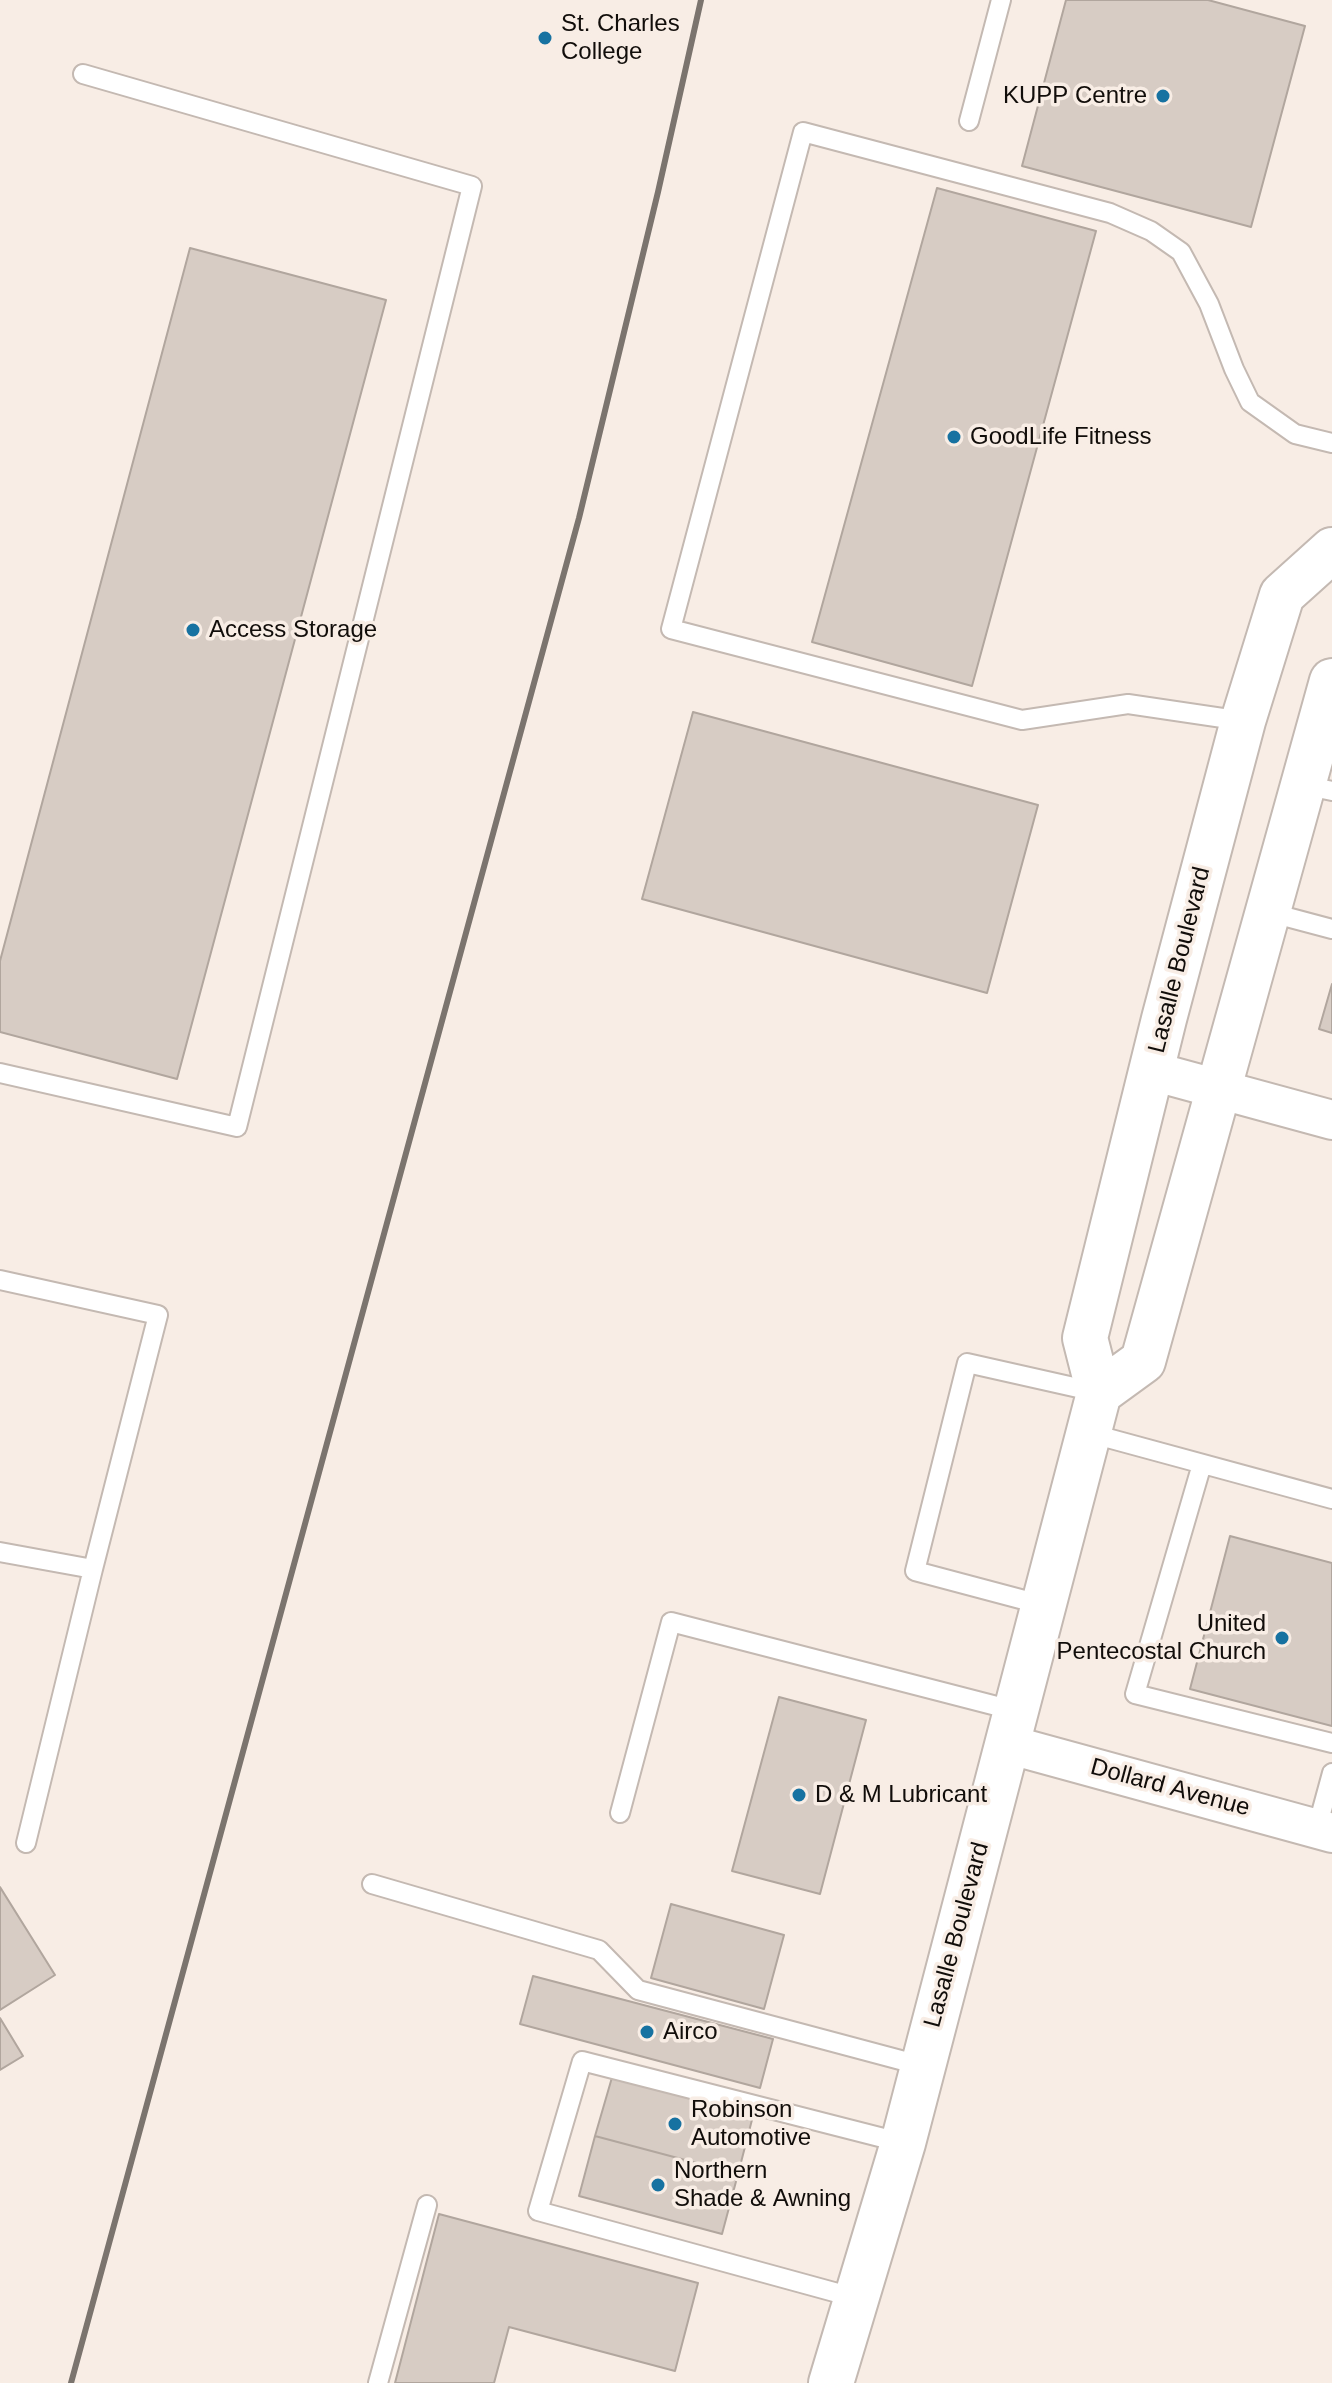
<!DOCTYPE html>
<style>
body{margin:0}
canvas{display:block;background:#f8ede5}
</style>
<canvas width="1332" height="2383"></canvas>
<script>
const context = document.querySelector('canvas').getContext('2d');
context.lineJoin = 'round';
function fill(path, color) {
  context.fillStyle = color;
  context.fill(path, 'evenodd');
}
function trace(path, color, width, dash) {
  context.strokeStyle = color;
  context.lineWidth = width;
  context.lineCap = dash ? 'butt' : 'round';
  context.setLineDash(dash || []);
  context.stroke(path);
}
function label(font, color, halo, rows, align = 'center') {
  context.font = font + ' Arial,sans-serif';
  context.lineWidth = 7;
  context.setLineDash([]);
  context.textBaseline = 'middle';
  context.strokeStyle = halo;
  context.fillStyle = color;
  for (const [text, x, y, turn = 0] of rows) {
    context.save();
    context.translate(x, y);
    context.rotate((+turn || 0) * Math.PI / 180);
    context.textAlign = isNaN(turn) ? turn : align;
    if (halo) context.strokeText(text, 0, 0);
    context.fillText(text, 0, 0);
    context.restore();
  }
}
const building = new Path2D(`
 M1066,0H1208L1305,26L1251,227L1022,166Z
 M937,188L1096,231L972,686L812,642Z
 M190,248L386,300L177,1079L0,1032V961Z
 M693,712L1038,805L987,993L642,899Z
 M1332,984V1033L1319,1029Z
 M1230,1536L1332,1563V1726L1190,1689Z
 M779,1697L866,1720L820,1894L732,1871Z
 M0,1887L55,1975L0,2010Z
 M671,1904L784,1935L764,2009L651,1978Z
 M533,1976L773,2039L760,2088L520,2024Z
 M0,2018L23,2056L0,2070Z
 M613,2074L754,2112L738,2174L595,2136Z
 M595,2136L738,2174L722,2234L579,2196Z
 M439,2214L698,2283L675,2371L509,2327L494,2383H395Z`);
const service = new Path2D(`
 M969,121L1001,0
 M1243,721L1128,704L1022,720L671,629L803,132L1110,213L1151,231L1181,252L1209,304L1234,369L1250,402L1295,434L1332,443
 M1303,785L1332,791
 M1268,912L1332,929
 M0,1073L237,1127L472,186L83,74
 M0,1280L158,1315L93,1569
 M1089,1433L1332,1499
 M1202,1464L1135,1694L1332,1743
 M0,1552L93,1569L26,1843
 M1043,1605L915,1571L967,1363L1096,1392
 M620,1813L671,1622L1016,1711
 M1317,1828L1332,1773
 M372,1884L599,1950L638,1990L923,2066
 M856,2298L538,2211L582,2061L903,2143
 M378,2383L427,2205`);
const minor = new Path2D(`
 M1152,1071L1332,1120
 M1007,1744L1332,1833`);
const secondary = new Path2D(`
 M1099,1393L1143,1361L1332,681
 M831,2383L903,2143L1099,1393L1085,1338L1164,1019L1243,721L1282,595L1332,550`);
const rail = new Path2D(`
 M71,2383L579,518L658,192L701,0`);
const markers = [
 [545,38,8,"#1772a1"],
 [1163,96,8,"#1772a1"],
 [954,437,8,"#1772a1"],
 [193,630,8,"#1772a1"],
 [1282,1638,8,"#1772a1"],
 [799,1795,8,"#1772a1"],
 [647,2032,8,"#1772a1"],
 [675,2124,8,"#1772a1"],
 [658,2185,8,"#1772a1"]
];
const poiNames = [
 ["St. Charles",561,24],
 ["College",561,52],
 ["KUPP Centre",1147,96,"right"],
 ["GoodLife Fitness",970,437],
 ["Access Storage",209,630],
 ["United",1266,1624,"right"],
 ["Pentecostal Church",1266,1652,"right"],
 ["D & M Lubricant",815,1795],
 ["Airco",663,2032],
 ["Robinson",691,2110],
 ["Automotive",691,2138],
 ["Northern",674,2171],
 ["Shade & Awning",674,2199]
];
const streetNames = [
 ["Lasalle Boulevard",1180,960,-76],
 ["Dollard Avenue",1170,1788,15],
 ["Lasalle Boulevard",957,1935,-75]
];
fill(building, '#d7ccc4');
trace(building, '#b1a69e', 2);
trace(service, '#c4b9b2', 22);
trace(minor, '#c4b9b2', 42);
trace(secondary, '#c4b9b2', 48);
trace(service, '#fff', 18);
trace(minor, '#fff', 38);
trace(secondary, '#fff', 44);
trace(rail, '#7b746e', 6);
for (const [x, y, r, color] of markers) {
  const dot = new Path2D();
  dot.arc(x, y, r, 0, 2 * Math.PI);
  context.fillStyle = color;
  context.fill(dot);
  trace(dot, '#f8ede5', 3);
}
label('24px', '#110d0a', '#f8ede5', poiNames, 'left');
label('24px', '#110d0a', '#f8ede5', streetNames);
</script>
